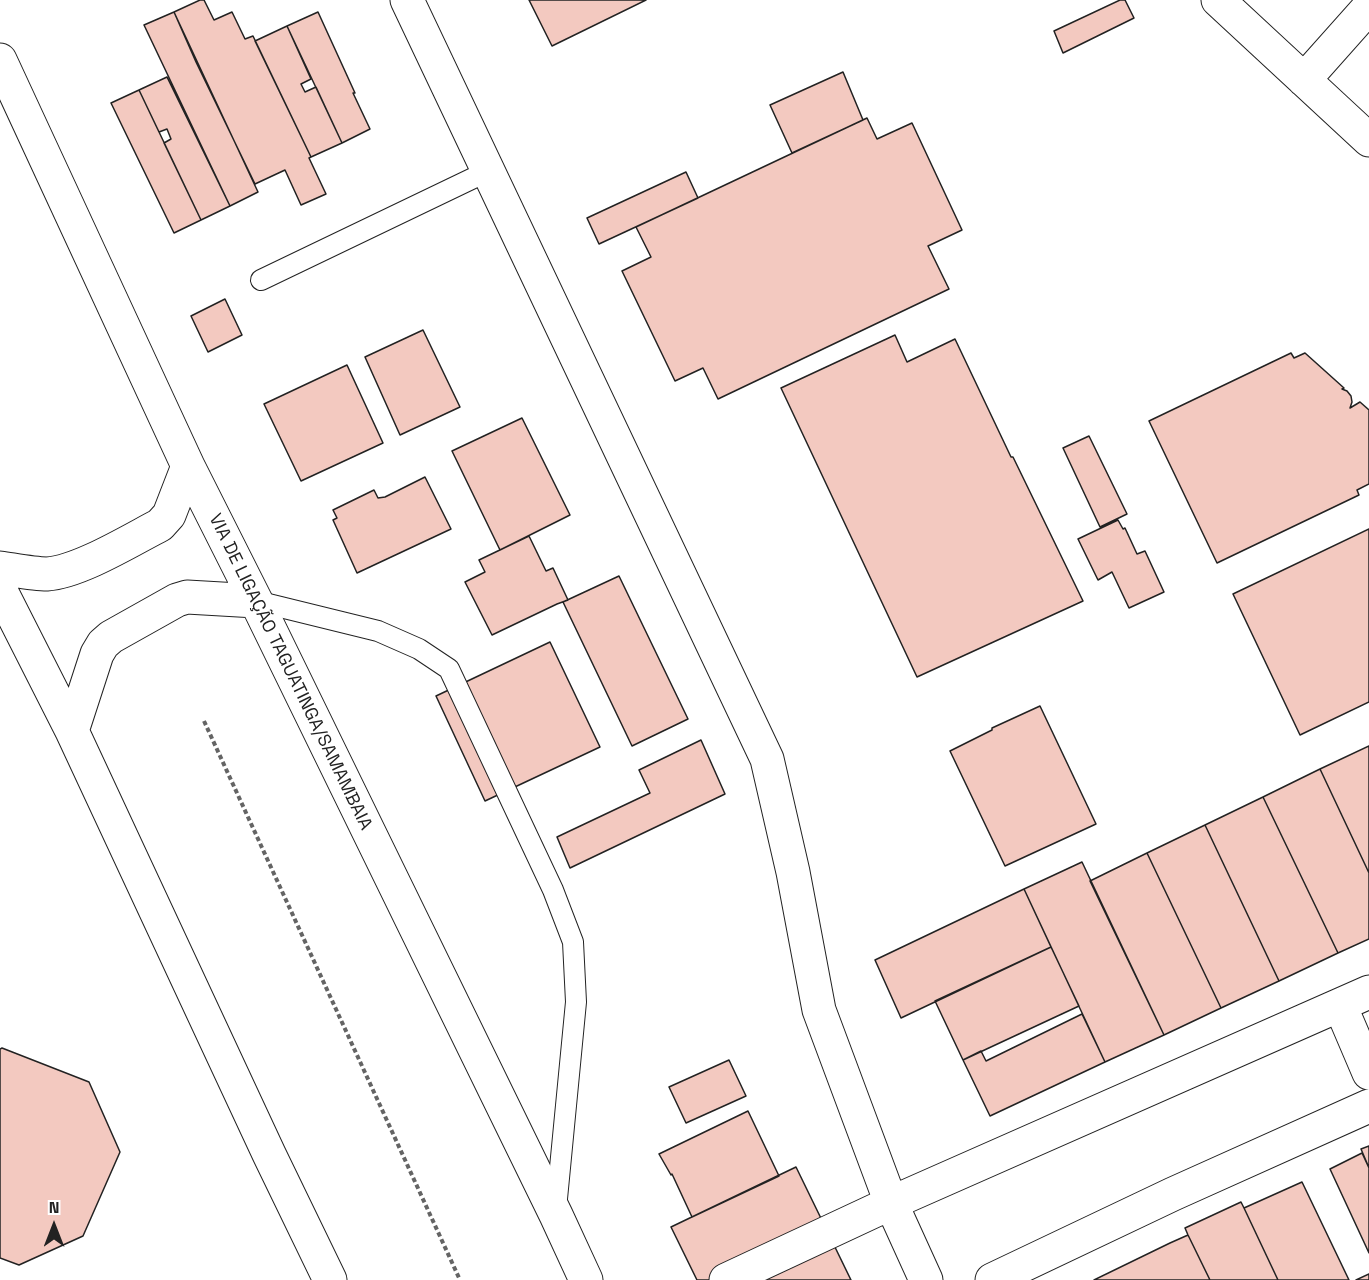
<!DOCTYPE html>
<meta charset="utf-8">
<style>
body{margin:0}
#map{position:relative;width:1369px;height:1280px;overflow:hidden;background:#fff;font-family:"Space Grotesk",sans-serif}
canvas{display:block}
.north{position:absolute;left:24px;top:1196px;width:60px;height:60px;-webkit-text-stroke:4px #fff;paint-order:stroke;rotate:0deg;font-size:16px;font-weight:700;line-height:24px;text-align:center;color:#222}
.north::after{content:'';display:block;margin:auto;width:21px;height:27px;background:#222;clip-path:polygon(50% 0,100% 100%,50% 72%,0 100%)}
</style>
<div id="map">
<canvas width="1369" height="1280"></canvas>
<div class="north">N</div>
</div>
<script>
const context = document.querySelector('canvas').getContext('2d');
context.lineJoin = 'round';
function fill(path, color) {
  context.fillStyle = color;
  context.fill(path, 'evenodd');
}
function trace(path, color, width, dash) {
  context.strokeStyle = color;
  context.lineWidth = width;
  context.lineCap = dash ? 'butt' : 'round';
  context.setLineDash(dash || []);
  context.stroke(path);
}
function label(font, color, halo, rows, align = 'center') {
  context.font = font + ' "Space Grotesk",sans-serif';
  context.lineWidth = 4.5;
  context.setLineDash([]);
  context.textBaseline = 'middle';
  context.strokeStyle = halo;
  context.fillStyle = color;
  for (const [text, x, y, turn = 0] of rows) {
    context.save();
    context.translate(x, y);
    context.rotate((+turn || 0) * Math.PI / 180);
    context.textAlign = isNaN(turn) ? turn : align;
    if (halo) context.strokeText(text, 0, 0);
    context.fillText(text, 0, 0);
    context.restore();
  }
}
const building = new Path2D(`
 M200,0H204L214,20L232,12L245,39L253,36L311,157L309,158L326,194L301,205L285,170L255,184L196,62L174,12Z
 M529,0H646L552,46Z
 M1120,0H1125L1134,18L1063,53L1054,31Z
 M174,12L258,192L230,206L144,25Z
 M318,12L355,93H353L370,129L342,143L287,26Z
 M287,26L311,79L301,84L305,92L316,87L342,143L311,157L255,41Z
 M843,72L863,120L792,153L770,105Z
 M167,77L230,206L201,220L164,143L171,139L167,129L159,132L139,90Z
 M139,90L201,220L174,233L111,103Z
 M867,118L877,139L912,123L962,230L928,246L949,289L718,399L703,368L675,381L622,271L651,257L636,227Z
 M686,172L698,198L599,244L587,218Z
 M225,299L242,335L208,352L191,316Z
 M423,330L460,407L400,435L365,357Z
 M895,335L907,362L955,339L1011,457H1013L1083,601L917,677L781,388Z
 M1291,353L1294,358L1305,353L1344,388L1342,389L1347,391L1351,396L1352,402L1350,408L1360,402L1369,410V484L1357,490L1359,495L1217,563L1149,421Z
 M347,365L383,443L301,481L264,404Z
 M522,418L570,515L500,550L452,451Z
 M1089,436L1127,514L1100,527L1063,448Z
 M425,477L451,529L357,573L333,520L337,518L333,510L374,490L378,498L385,497Z
 M1118,520L1123,529L1125,528L1137,554L1145,551L1164,592L1129,608L1112,572L1098,580L1078,539Z
 M1369,529V702L1300,735L1233,594Z
 M529,536L546,571L553,568L568,600L557,604L492,635L465,582L485,572L479,560Z
 M619,576L688,719L632,746L563,602Z
 M550,642L600,747L485,801L436,696Z
 M1040,706L1096,824L1005,866L950,751L992,730V728Z
 M701,740L725,794L570,868L557,837L650,793L639,770Z
 M1369,746V873L1320,769Z
 M1320,769L1369,873V939L1338,953L1263,797Z
 M1263,797L1338,953L1279,981L1205,825Z
 M1205,825L1279,981L1221,1008L1147,853Z
 M1147,853L1221,1008L1164,1035L1090,881Z
 M1082,862L1164,1035L1105,1062L1024,889Z
 M1024,889L1051,947L901,1018L875,960Z
 M1051,947L1079,1006L963,1060L935,1001Z
 M1082,1014L1105,1062L990,1116L963,1060L981,1051L986,1061Z
 M2,1048L89,1082L120,1152L83,1236L19,1265L0,1258V1049Z
 M729,1060L746,1096L686,1123L669,1087Z
 M748,1111L779,1176L692,1217L672,1174L671,1175L659,1154Z
 M1369,1146V1168L1361,1149Z
 M1362,1153L1369,1168V1253L1330,1169Z
 M796,1167L851,1280H697L671,1227Z
 M1302,1182L1349,1280H1278L1244,1208Z
 M1241,1202L1244,1208L1278,1280H1210L1188,1235L1185,1228Z
 M1188,1235L1210,1280H1094L1170,1243Z
 M1369,1274V1280H1356Z`);
const path = new Path2D(`
 M204,721L460,1280`);
const service = new Path2D(`
 M261,280L488,171
 M256,601L378,631L419,649L449,669L553,890L573,942L576,1002L556,1209`);
const minor = new Path2D(`
 M407,0L767,759L793,872L819,1010L891,1203L926,1280
 M1218,0L1369,140
 M1304,80L1369,7
 M1340,1005L1369,1073
 M726,1280L891,1203L1369,992
 M992,1280L1173,1194L1369,1106`);
const primary = new Path2D(`
 M0,60L188,466L256,601L556,1215L586,1280
 M0,568C14,570 34,574 47,574C79,572 131,540 160,525L169,515L188,466
 M0,589L72,731L269,1154L330,1280
 M72,731L97,654L103,644L111,637L177,600L187,597L256,601`);
const streetNames = [
 ["VIA DE LIGAÇÃO TAGUATINGA/SAMAMBAIA",290,672,64]
];
fill(building, '#f3c9c0');
trace(building, '#222', 1.5);
trace(service, '#222', 22);
trace(minor, '#222', 35);
trace(primary, '#222', 35);
trace(path, '#646464', 4, [4.5, 3]);
trace(service, '#fff', 20);
trace(minor, '#fff', 33);
trace(primary, '#fff', 33);
label('18px', '#222', '#fff', streetNames);
</script>
